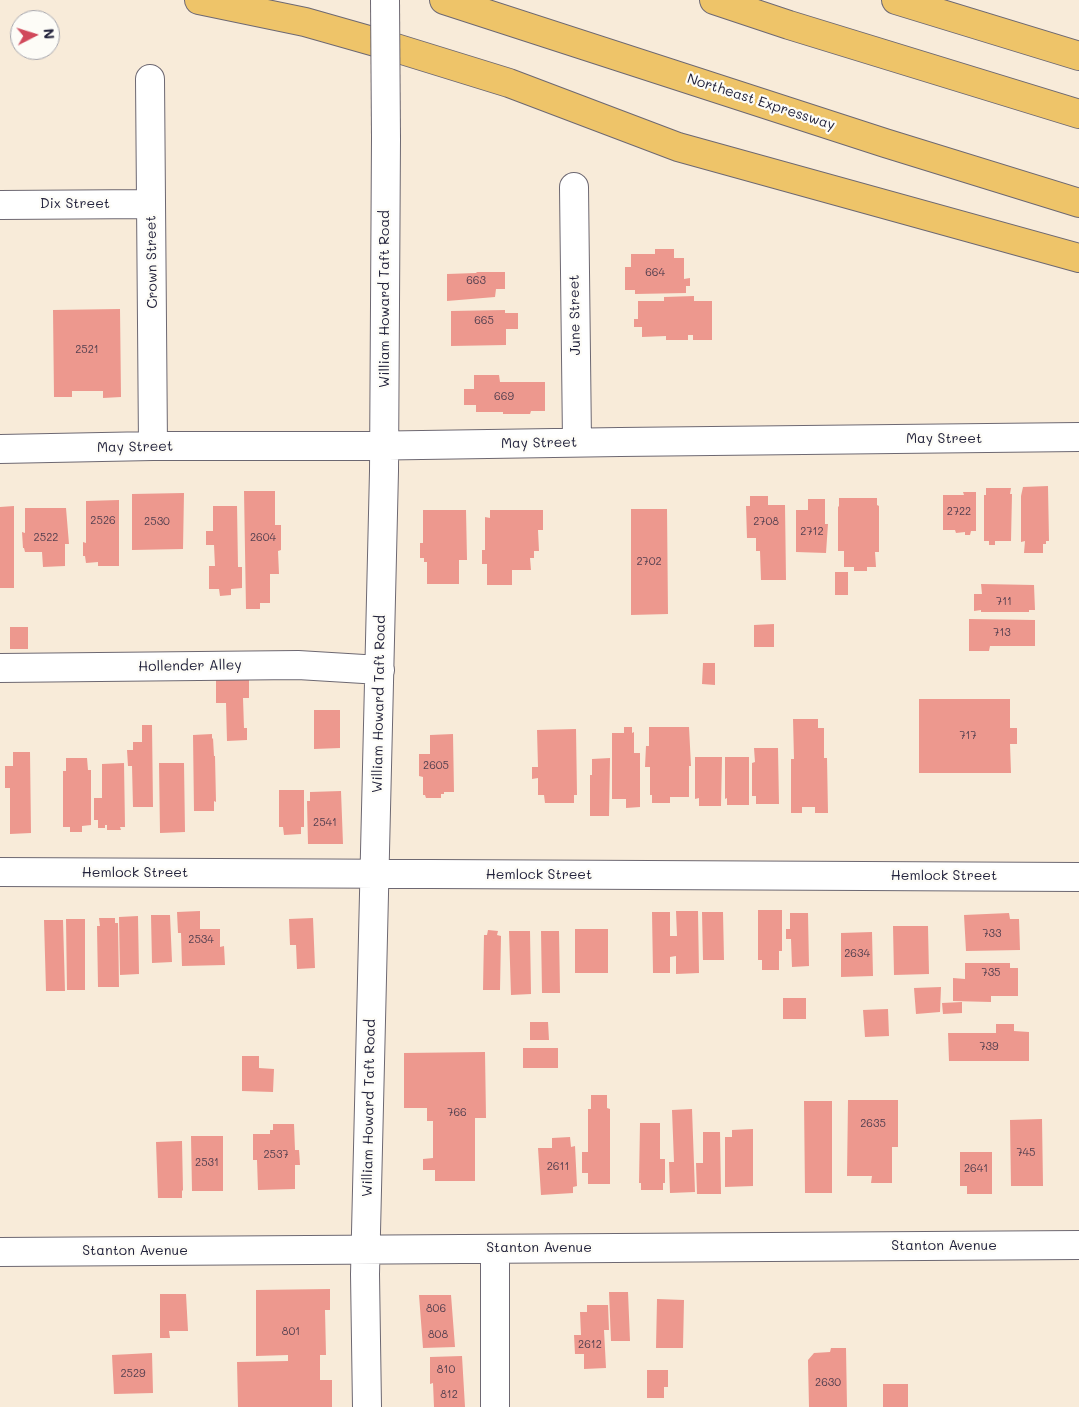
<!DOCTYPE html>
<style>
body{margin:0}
#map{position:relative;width:1079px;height:1407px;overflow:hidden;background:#f8ebd9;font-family:Mali,sans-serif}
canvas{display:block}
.north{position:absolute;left:10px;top:10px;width:50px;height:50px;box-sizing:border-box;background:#fdfcf7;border:1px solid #a5a5ac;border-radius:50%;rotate:85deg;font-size:14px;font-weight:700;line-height:20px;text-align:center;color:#22223b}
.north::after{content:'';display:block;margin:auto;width:18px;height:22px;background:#d1495b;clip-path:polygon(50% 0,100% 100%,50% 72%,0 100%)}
</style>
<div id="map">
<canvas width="1079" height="1407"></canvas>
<div class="north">N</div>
</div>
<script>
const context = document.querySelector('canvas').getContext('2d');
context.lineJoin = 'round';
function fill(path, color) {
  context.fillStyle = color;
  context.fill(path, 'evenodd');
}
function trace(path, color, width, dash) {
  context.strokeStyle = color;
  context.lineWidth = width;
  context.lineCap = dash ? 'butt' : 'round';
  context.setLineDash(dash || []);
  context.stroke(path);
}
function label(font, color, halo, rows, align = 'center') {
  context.font = font + ' Mali,sans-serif';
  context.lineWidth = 4.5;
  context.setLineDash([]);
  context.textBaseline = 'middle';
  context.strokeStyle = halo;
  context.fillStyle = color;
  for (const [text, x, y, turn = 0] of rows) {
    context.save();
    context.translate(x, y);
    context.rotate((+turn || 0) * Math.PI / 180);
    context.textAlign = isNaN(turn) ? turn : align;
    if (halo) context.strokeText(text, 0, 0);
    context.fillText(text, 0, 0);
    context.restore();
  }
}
const building = new Path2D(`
 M655,249H674V258H684V279L690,278V286H686V293L635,294V290H625V267H631V254H655Z
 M477,272H505V289H496L495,297L447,301V274L476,273Z
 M694,296V301H712V340H693V335H688V340H666V336L642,337V327H634V319H638V301H664V297Z
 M120,309L121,397L103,398V391H72V397H54L53,310Z
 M505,310V313H518V329H506V345L451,346V311Z
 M474,375H499L500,382H545V411H531L530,414H503V412H476V405H464V389H474Z
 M1048,486L1049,541H1046V544H1043V553H1024L1025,541L1021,542V496L1023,487Z
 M986,488H1011L1010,494H1012L1011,541H995V545H989V541H984V495H986Z
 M244,491H275V525H281V550L278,551L279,574H270V603H260V609H246Z
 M963,492H976V531H971L970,535H965V532L956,533L955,530H943V495H964Z
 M184,493L183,549L132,550V494Z
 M750,496H768V505H785L786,580H761L760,551H756V538H747L746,506H750Z
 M839,498H877V505L879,506V552H875L876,567H867V571H854V567H844V551H838V507L839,506Z
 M808,499H825V524H828L826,553L796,552V510H808Z
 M119,500V566H98V562L86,563L85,556H83V542L86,543V501Z
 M14,506V588H0V507Z
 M213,506H237L238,567H242V588L231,589V595L220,596L219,589H209V566H215L214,545H206V531H213Z
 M25,508H66L69,544H65V566L43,567L42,552H25L24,548H23L22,532L25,533Z
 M631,509H667L668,614L631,615Z
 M423,510H466L467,560H459V584H427V562H424V558H420V543H423Z
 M490,510H543V530H538L539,551H534V558H530L531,570H512V585H487V564H482V550H485V517L490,518Z
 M835,572H848V595H835Z
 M981,584L1034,585L1035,610H1029V612H981V610L974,611V594H982Z
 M969,619L1035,620V646H990L989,651H969Z
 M774,624V647H754V625Z
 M10,627H28V649H10Z
 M703,663H715V685L702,684Z
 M249,668V698H243L244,728H247V740L227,741L226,703H216V669Z
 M919,699H1010V728H1017V744H1010L1011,773H919Z
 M314,710H340V748L314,749Z
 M793,719H818V728H824V758H827L828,813H815V807H802V813H791V759H794Z
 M142,725H152L153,807H133L132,766H128L127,750H133V742H142Z
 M624,727H632V733L634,732V753H640V807L626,808V799H612V733H624Z
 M649,727H689L691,766H689V797H670V803H652V795H650V767H645L646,746H649Z
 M576,729L577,795H574V803H545L544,795H538V778L532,779V767H538L537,730Z
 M212,734V739L213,738L214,756H215L216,802L214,801V811H194L193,735Z
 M453,734L454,792H444V794H441V798H426L425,795H423V777L419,776V754H430V735Z
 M754,748H778L779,804H756V796H752V763L755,762Z
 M13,752H30L31,833L10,834V788H5V766H13Z
 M695,757H722L721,806H699V798L695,799Z
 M725,757H749V805H727V798L725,799Z
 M66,758H87L88,770H91V825L82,826V832H70V827H63V771H66Z
 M610,758L609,816H590V775H592V759Z
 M124,763L125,827H120L121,830H107V825H105V828H98V820H94V798H102V764Z
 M159,763H184L185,832L160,833Z
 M279,790H304V827H301V834L284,835L283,827H279Z
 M341,791L343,844H308L307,801H310V792Z
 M758,910H782V951H779V970H762V960H758Z
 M200,911V929H220V947L224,946L225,965L182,966L181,933H178L177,912Z
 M676,911H698L699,973L676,974V956L670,957V973H653L652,912H670V936H677Z
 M702,912H723L724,960H703Z
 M790,913H808L809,966L792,967L791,939H786V929H790Z
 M1009,913L1010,919H1019L1020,950L966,951L964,915Z
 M151,915H170L172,962L152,963Z
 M138,916L139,974L120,975L119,917Z
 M99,918H115V923H118L119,987H98L97,926H100Z
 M313,918L315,968L297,969L296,945H290L289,919Z
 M66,919H85V990H67Z
 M44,920H63L65,991H46Z
 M893,926H928L929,974L894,975Z
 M575,929H608V973H575Z
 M488,930L498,931L497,935L501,936L500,990H483L484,935H487Z
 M509,931H530L531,994L511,995Z
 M541,931H559L560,993H542Z
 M872,932L873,976L841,977V933Z
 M965,963H1010V968H1018V996H991V1002L953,1001V978L965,979Z
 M941,987L940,1012L916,1014L914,988Z
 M783,998H806V1019H783Z
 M962,1002V1013L943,1014L942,1003Z
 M888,1009L889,1036L865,1037L863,1010Z
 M530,1022H548L549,1040H530Z
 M996,1024H1014V1031L1029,1032V1061H949L948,1033H996Z
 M523,1048H558V1068H523Z
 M485,1052L486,1118H475V1181H435V1170H423V1159L433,1158V1121H427V1108H404V1053Z
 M242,1056H259V1068L274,1069L273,1092L242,1091Z
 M591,1095H607V1108L610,1109V1184H588V1173H582V1152H588V1109H591Z
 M848,1100H898V1147H892V1183H871L872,1176H847Z
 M804,1101H832V1193H805Z
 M692,1109L695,1192L670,1193L669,1162H674L672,1110Z
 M1042,1119L1043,1186H1011L1010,1120Z
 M640,1123H660V1159H665V1183H663V1190H641V1183H639Z
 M273,1124H294L295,1150H299L300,1165H295V1189L258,1190L257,1160H253V1134H270V1130H273Z
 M753,1129V1186L725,1187V1137H732V1130Z
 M703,1132H720L721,1194H697L696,1163H703Z
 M191,1136H223V1191H192Z
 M570,1137L571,1147L575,1146L577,1186L573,1187V1193L541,1195L538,1148H552V1138Z
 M182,1141L183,1190L182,1191V1198H158L156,1142Z
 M960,1152H992V1194H967V1186H960Z
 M330,1289V1310H325L326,1355H320V1380H332V1407H238L237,1362L288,1361V1355L256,1356V1290Z
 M609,1292H628L630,1341H611Z
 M160,1294H186L188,1331H169L170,1338H160Z
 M419,1295H451L455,1347L423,1348Z
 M657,1299L684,1300L683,1348H656Z
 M587,1305H608L609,1330H604L606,1368L584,1369V1354H575L574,1335H581L580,1312H587Z
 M831,1348H846L847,1407H809L808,1360L814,1353L830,1352Z
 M152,1353L153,1393L114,1394L112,1355Z
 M462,1356L465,1407H434L433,1383L430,1384V1357Z
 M647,1370H668V1387H664V1398H647Z
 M883,1384H908V1407H883Z`);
const minor = new Path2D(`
 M150,79L153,446
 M574,187L577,442
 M0,205L151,204
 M0,449L153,446H356L620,442L1079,437
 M0,668L298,665L380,670
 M0,872L1079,877
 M495,1249V1407
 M0,1252L1079,1245
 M367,1407L365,1274L384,471L386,138`);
const highway = new Path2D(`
 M199,0L305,22L386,45L509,83L678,147L1079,258
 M444,0L885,143L1079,203
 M714,0L789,25L1079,114
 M896,0L1079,56`);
const minorBridge = new Path2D(`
 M385,0L386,138`);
const numberNames = [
 ["664",655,273],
 ["663",476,281],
 ["665",484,321],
 ["2521",87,350],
 ["669",504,397],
 ["2722",959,512],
 ["2526",103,521],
 ["2530",157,522],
 ["2708",766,522],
 ["2712",812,532],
 ["2522",46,538],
 ["2604",263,538],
 ["2702",649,562],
 ["711",1004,602],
 ["713",1002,633],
 ["717",968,736],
 ["2605",436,766],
 ["2541",325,823],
 ["733",992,934],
 ["2534",201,940],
 ["2634",857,954],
 ["735",991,973],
 ["739",989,1047],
 ["766",457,1113],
 ["2635",873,1124],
 ["745",1026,1153],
 ["2537",276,1155],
 ["2531",207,1163],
 ["2611",558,1167],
 ["2641",976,1169],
 ["806",436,1309],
 ["801",291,1332],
 ["808",438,1335],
 ["2612",590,1345],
 ["810",446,1370],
 ["2529",133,1374],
 ["2630",828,1383],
 ["812",449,1395]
];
const streetNames = [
 ["Northeast Expressway",761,102,18],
 ["Dix Street",75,204],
 ["Crown Street",152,262,-91],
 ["William Howard Taft Road",385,299,-90],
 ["June Street",575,315,-91],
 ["May Street",944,439],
 ["May Street",539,443,-1],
 ["May Street",135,447,-1],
 ["Hollender Alley",190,666,-1],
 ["William Howard Taft Road",379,704,-89],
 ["Hemlock Street",135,873],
 ["Hemlock Street",539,875],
 ["Hemlock Street",944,876],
 ["William Howard Taft Road",369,1108,-89],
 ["Stanton Avenue",944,1246],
 ["Stanton Avenue",539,1248],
 ["Stanton Avenue",135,1251]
];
fill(building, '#ed988e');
trace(minor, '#6d6872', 30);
trace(highway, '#6d6872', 30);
trace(minor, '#fff', 28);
trace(highway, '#eec469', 28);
trace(minorBridge, '#6d6872', 30, []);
trace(minorBridge, '#fff', 28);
label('11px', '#554050', null, numberNames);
label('14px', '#22223b', '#fdfcf7', streetNames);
</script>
